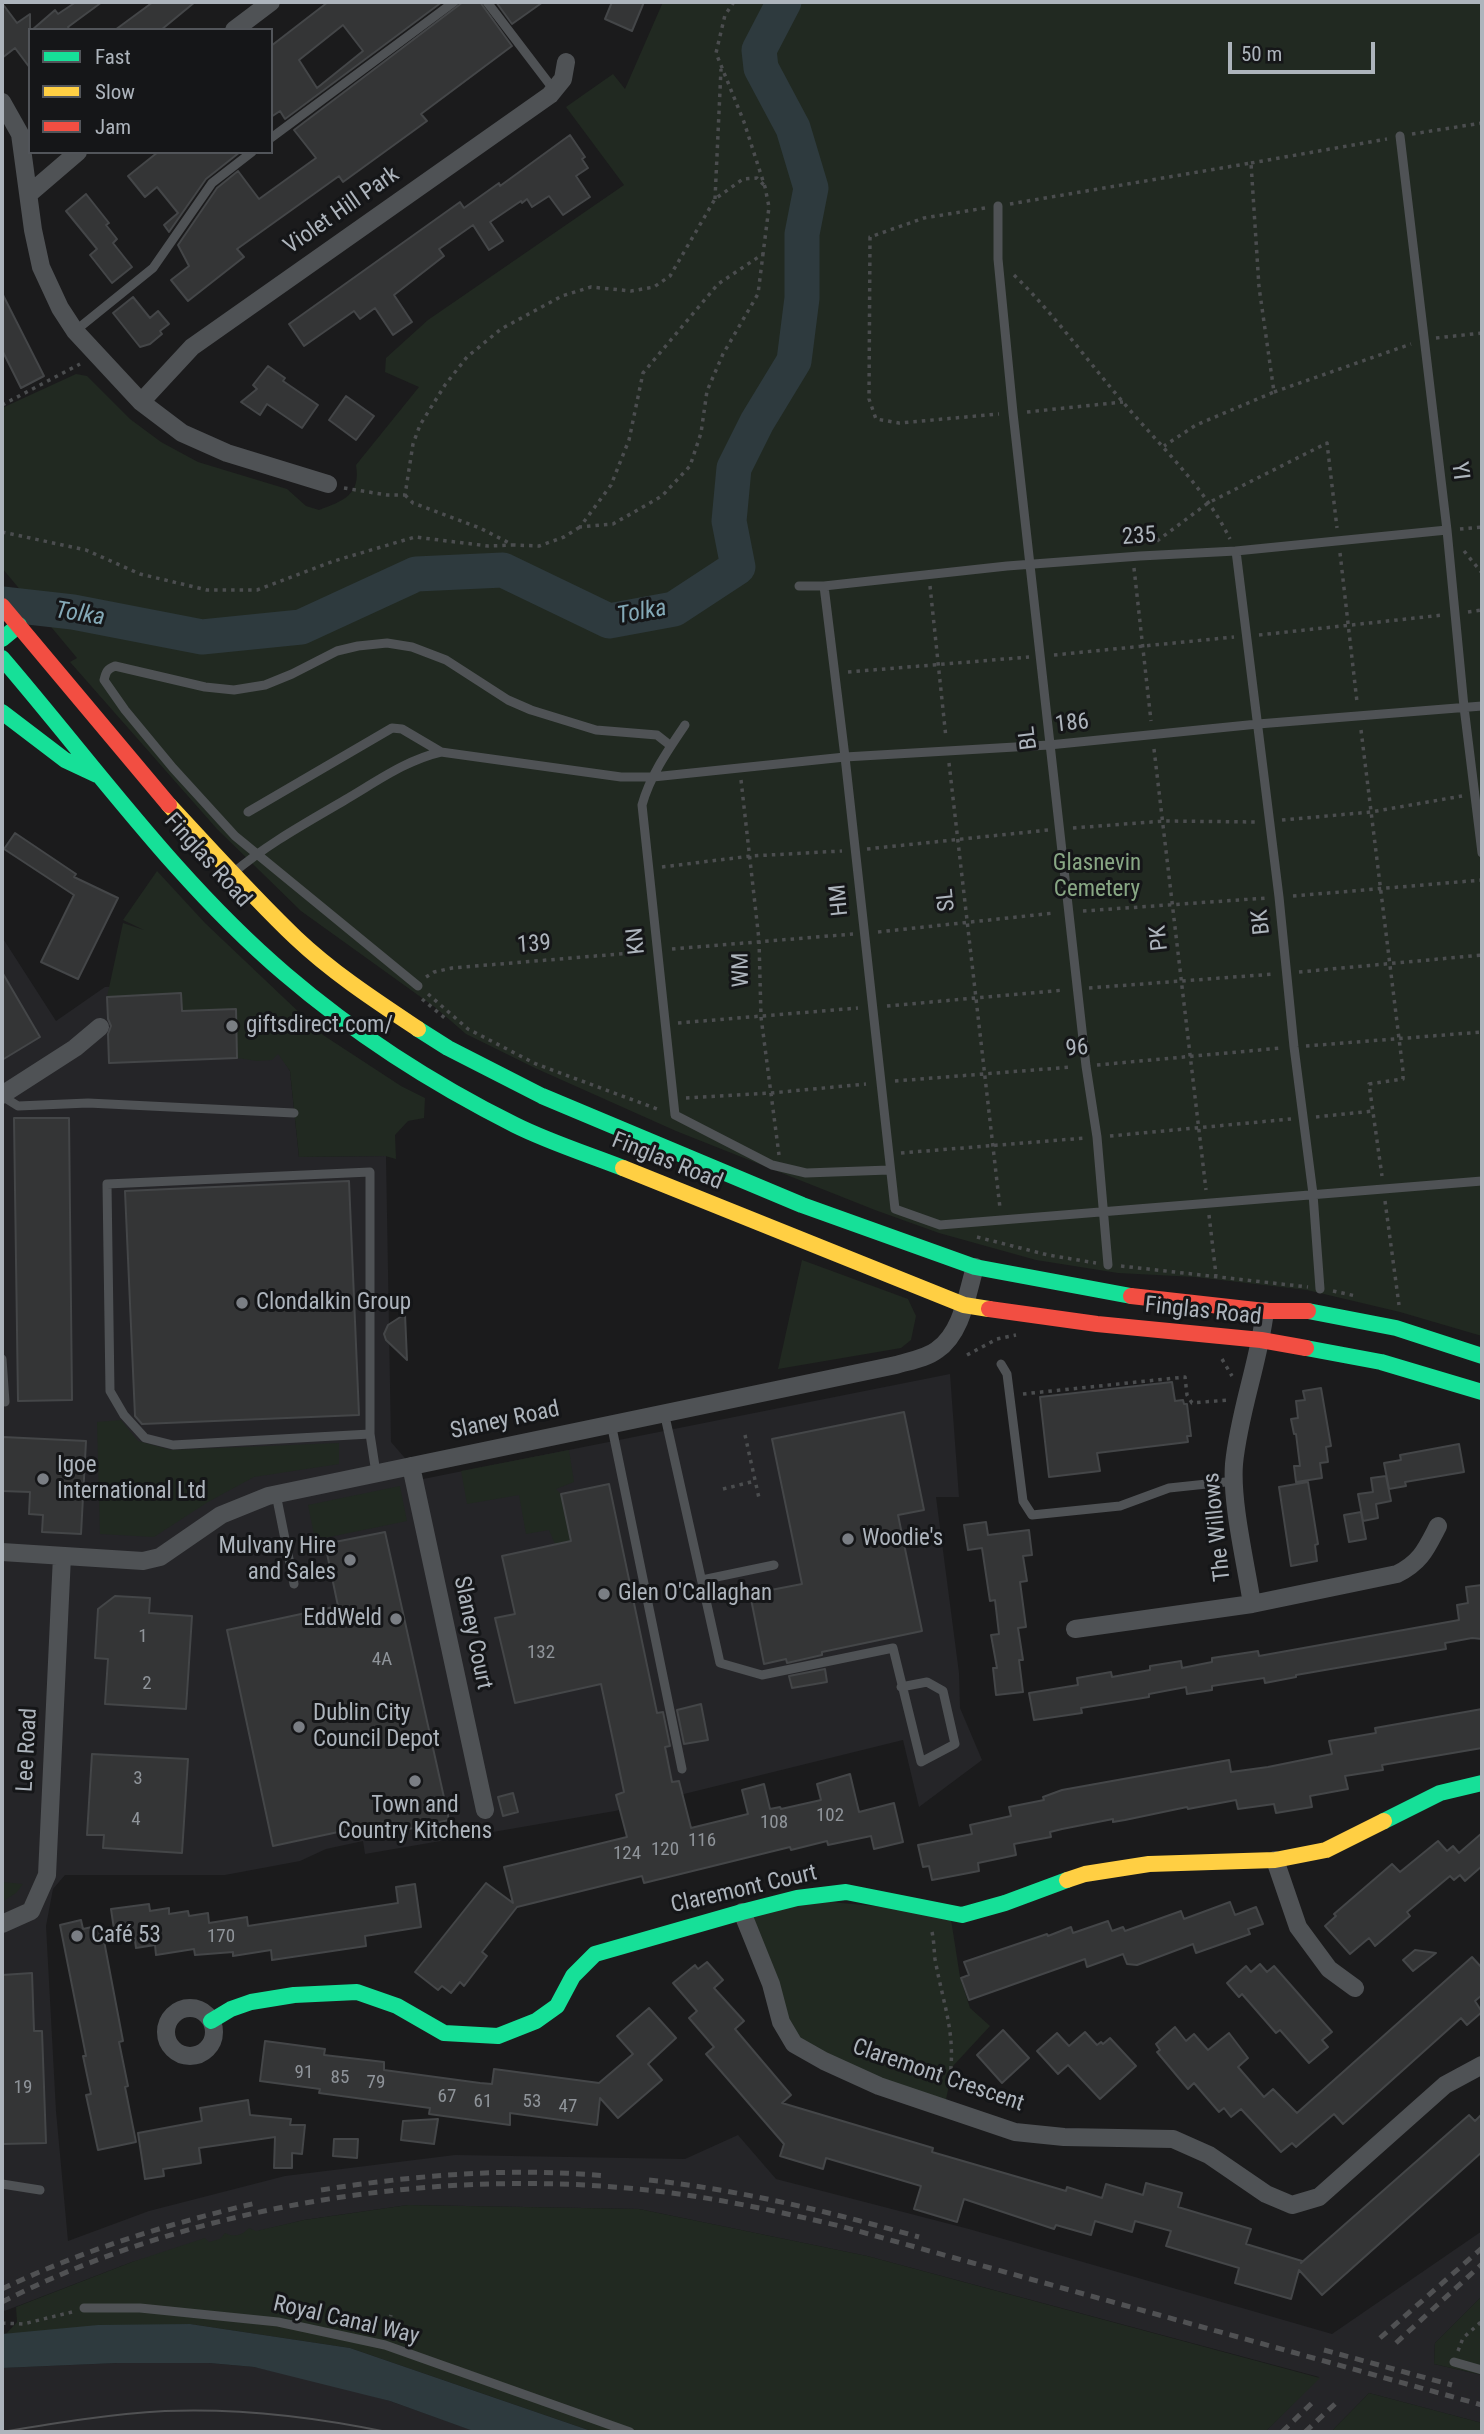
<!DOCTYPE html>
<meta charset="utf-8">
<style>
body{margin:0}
#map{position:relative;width:1484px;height:2434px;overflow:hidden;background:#1b1b1c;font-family:"Roboto Condensed",sans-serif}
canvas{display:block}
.frame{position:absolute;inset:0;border:4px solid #adb4bc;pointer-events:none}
.legend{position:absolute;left:28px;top:28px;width:245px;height:126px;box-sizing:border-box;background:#151618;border:2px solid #52555a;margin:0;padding:9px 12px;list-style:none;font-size:21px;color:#adb4bc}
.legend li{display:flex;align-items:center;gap:14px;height:35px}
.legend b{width:35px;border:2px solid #52555a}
.scale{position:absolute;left:1228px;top:42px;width:147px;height:32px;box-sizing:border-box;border:4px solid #adb4bc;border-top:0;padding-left:9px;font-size:21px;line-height:24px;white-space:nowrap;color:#adb4bc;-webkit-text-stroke:5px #151618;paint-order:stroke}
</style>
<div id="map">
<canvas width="1484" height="2434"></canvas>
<div class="frame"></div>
<ul class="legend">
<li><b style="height:9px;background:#16e098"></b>Fast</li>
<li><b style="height:9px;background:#ffcf43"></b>Slow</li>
<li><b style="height:9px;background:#f24e42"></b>Jam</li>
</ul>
<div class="scale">50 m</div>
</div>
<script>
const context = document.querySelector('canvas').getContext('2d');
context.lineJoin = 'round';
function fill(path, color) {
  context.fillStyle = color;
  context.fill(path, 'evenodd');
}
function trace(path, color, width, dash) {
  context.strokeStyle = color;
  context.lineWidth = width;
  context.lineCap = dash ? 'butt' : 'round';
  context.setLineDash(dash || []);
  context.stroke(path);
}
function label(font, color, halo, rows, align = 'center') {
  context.font = font + ' "Roboto Condensed",sans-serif';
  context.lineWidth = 6;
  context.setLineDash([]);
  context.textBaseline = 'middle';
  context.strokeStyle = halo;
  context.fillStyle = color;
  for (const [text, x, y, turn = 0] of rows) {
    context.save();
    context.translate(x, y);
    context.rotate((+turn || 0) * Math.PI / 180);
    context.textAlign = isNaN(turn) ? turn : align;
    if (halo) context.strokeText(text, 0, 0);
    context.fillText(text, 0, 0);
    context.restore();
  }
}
const built = new Path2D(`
 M2,937L56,1021L105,987L195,983L250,1005L290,1071L299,1157L386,1156L391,1442L423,1479L950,1374L959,1497H936L959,1673L960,1708L982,1760L919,1807L903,1740L615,1811L365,1854L363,1841L326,1849L300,1861L225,1875H65L53,1889L46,1926L56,2111L68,2241L149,2211L285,2176L455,2155L685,2159L738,2135L776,2179L969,2229L1332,2334L1482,2231V2296L1435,2343L1434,2364L1482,2375V2423L1369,2393L1331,2432H1265L1319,2377L867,2256L639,2209L408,2205L304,2220L132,2262L2,2312Z
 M117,2363H209L254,2367L322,2381L390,2401L477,2432H2V2368Z`);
const green = new Path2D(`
 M663,2H1482V1336L1400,1312L1307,1290L1195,1277L1118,1273L1036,1260L939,1233L875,1210L676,1131L535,1068L466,1034L436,1008L301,911L217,829L70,662L77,658L2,568V408L76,374L87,376L130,419L161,442L198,462L287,489L306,506L319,510C343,501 361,495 356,465L419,387L385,372L386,358L428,320L624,185L566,107L613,74L625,89Z
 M157,871L205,923L323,1035L401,1086L425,1098L424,1118L408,1121L395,1135L396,1159L385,1156L299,1157L290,1071L278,1054L272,1060L257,1061L237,1058L234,1009L182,1011L181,993L107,997L123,923L144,930L123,920Z
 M802,1260L908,1299L916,1316L911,1340L901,1348L778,1369Z
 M121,1420L138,1441L171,1450L339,1443V1464L254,1477L208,1502L154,1537L100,1534L97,1422Z
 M569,1450L574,1482L556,1489L561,1494L584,1600L562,1573L555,1544L549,1530L526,1534L519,1495L467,1504L461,1471Z
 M400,1486L407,1521L315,1540L308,1505Z
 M2,1882L23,1884L16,1893L2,1902Z
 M798,1899L950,1913L960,1977L970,2008L990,2026L953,2066L944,2109L794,2043L743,1912Z
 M408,2205L639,2209L867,2256L1320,2378L1265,2432H594L350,2348L190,2324L6,2334L17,2322L16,2307L132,2262L205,2238L209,2242L220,2239L225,2233C235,2238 242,2235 249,2228L256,2231L304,2220Z
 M1482,2296V2375L1434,2364L1435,2343Z
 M1369,2393L1482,2423V2432H1331Z`);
const water = new Path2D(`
 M190,2324L350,2348L594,2432H476L390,2401L254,2367L209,2363H117L2,2368V2334L98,2325Z`);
const river = new Path2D(`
 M2,604L73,612L202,637L301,627L416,574L503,570L609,621L674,609L738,567L729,521L734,468L757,422L794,361L802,298V234L811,188L793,128L761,68L759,50L784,2`);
const building = new Path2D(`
 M76,2H102L68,27L70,30H32L55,10L58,14Z
 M153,2H195L161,30H115Z
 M328,2H442L285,119L280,111L271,117V46ZM343,25L363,51L317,88L299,60Z
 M463,2H480L512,46L421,114L427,121L343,182L339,176L237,249L244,257L188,301L171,280L189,266L178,245L217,188L238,171L259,199L316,158L294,130Z
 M496,2H543L512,24Z
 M612,2H644L632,31L605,19Z
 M2,3L17,23L30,14V68L15,48L2,58Z
 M570,135L585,157L582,159L588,168L576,176L590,197L563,215L549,196L532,207L527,199L522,203L521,201L490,222L503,241L489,250L473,225L439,249L444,256L394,295L412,322L393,335L375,308L360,319L354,311L304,346L289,324L460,202L464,208L499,183L500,186Z
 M158,152H240L206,179L169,232L164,225L178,213L157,187L145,197L128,176Z
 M86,194L109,223L106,225L117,239L113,243L132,267L112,283L90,255L97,249L66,211Z
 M2,293L44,376L21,388L2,350Z
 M133,297L150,318L158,311L169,324L160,331L162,334L150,344L140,347L113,313Z
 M268,366L285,378L283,381L318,405L302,428L267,404L260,415L241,402L257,389L253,385Z
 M346,396L374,416L356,440L329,420Z
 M15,833L76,874L74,877L118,898L78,979L41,962L74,895L4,849Z
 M2,972L40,1037L2,1060Z
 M181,993L182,1011L236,1009L237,1058L109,1063L108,1034L111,1026L108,1019L107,997Z
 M14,1118H69L72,1400L18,1401Z
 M349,1181L359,1415L142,1424L135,1416L125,1191Z
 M405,1314L407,1360L386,1340L384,1334L388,1325Z
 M1172,1382L1175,1401L1183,1400L1184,1404H1187L1191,1436H1187L1188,1442L1097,1453L1100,1471L1049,1477L1040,1397Z
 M1321,1388L1331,1446L1326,1447L1328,1462L1320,1463L1322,1478L1296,1482L1294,1466H1300L1296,1434H1294L1291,1419L1298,1418L1296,1401L1305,1400L1303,1391Z
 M904,1412L924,1510L898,1515L922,1631L822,1652V1655L787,1663L786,1659L764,1664L750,1594L802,1584L772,1439Z
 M3,1437L86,1441L81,1534L42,1532L43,1515L29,1514L30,1492L2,1491Z
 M1459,1444L1464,1472L1405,1482L1406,1486L1389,1489L1384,1463L1401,1460L1400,1455Z
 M1386,1476L1391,1501L1376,1504L1378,1518L1363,1521L1358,1494L1373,1492L1371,1478Z
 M1308,1482L1318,1544L1315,1545L1317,1561L1291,1566L1279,1487Z
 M609,1484L657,1713L663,1712L670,1746L665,1747L672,1782L679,1781L691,1828L748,1814L742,1790L764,1784L770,1809L780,1807L781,1809L821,1800L817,1784L850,1774L859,1812L894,1803L903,1842L874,1849L871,1836L828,1845L827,1841L791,1850L790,1847L644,1883L642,1876L517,1907L482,1952L487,1956L464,1986L460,1982L451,1993L442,1986L438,1990L415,1972L486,1883L513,1903L504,1867L627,1837L616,1795L624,1792L601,1684L515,1703L495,1618L515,1614L502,1556L571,1541L561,1494Z
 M1361,1512L1366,1539L1349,1542L1344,1515Z
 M986,1522L988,1535L1029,1530L1032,1555L1023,1556L1027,1581L1020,1582L1026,1627L1018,1628L1023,1660H1019L1023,1692L996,1695L993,1668H997L991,1635L999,1634L995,1600L990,1601L982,1548L968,1550L964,1525Z
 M385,1532L449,1820L387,1834L385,1822L273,1846L227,1630L338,1606L325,1544Z
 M1482,1585V1639L1472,1638L1445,1643L1446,1649L1296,1675V1677L1265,1683L1264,1678L1212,1686V1690L1187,1694L1186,1687L1170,1690L1149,1694V1697L1081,1708L1082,1713L1034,1720L1029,1693L1078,1685L1077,1678L1111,1672L1112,1677L1150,1670V1666L1181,1661L1182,1668L1212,1662V1658L1258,1651L1259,1656L1459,1620L1457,1605L1468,1603L1466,1587Z
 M115,1596L150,1598L149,1613L192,1616L186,1709L105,1704L108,1659L95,1658L98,1609Z
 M825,1669L827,1682L792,1688L789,1676Z
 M701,1704L708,1740L684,1744L677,1710Z
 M1482,1709V1748L1382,1765L1383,1770L1345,1776L1348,1789L1310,1796L1312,1807L1276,1813L1274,1804L1238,1809L1236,1800L1188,1809L1187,1807L1125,1820L1113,1822V1819L1062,1829L1050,1832L1051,1837L1014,1844L1016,1855L978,1863L979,1871L932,1880L929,1866L923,1867L918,1845L972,1834L970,1825L1011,1816L1009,1807L1044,1800L1043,1797L1062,1790L1229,1760L1231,1772L1268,1767L1332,1754L1329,1741L1376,1733L1375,1728Z
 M92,1754L188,1759L182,1853L103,1848L104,1835H87Z
 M513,1793L518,1812L503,1816L498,1797Z
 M1482,1833V1866L1465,1881L1460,1875L1454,1880L1450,1876L1407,1912L1410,1916L1375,1946L1369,1938L1350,1954L1325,1926L1336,1916L1334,1914L1392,1864L1400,1872L1438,1841L1447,1851L1453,1846L1459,1853Z
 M415,1884L421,1927L365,1936L366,1946L272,1960L271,1950L233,1956V1952L195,1955L194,1949L156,1955L155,1945L136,1948L134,1933L115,1936L111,1909L149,1904L150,1911L169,1908V1914L188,1911L189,1916L208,1913L209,1923L247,1917L248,1926L398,1903L396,1887Z
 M1230,1902L1235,1915L1256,1907L1263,1924L1248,1929L1250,1934L1196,1953L1193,1944L1137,1965L1127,1964L1123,1954L1087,1967L1085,1959L969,2000L961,1978L969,1975L964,1962L1047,1934L1048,1936L1071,1927L1073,1933L1108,1921L1112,1931L1123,1927L1125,1931L1181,1911L1184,1919Z
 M81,1920L83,1929L101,1925L123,2041L119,2042L128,2086L125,2087L136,2142L98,2150L86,2095L91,2094L83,2056H86L60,1925Z
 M1415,1950L1436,1953L1413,1971L1403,1960Z
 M1472,1957L1482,1968V1995L1475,2001L1482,2012L1467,2025L1461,2018L1343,2124L1334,2114L1296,2147L1292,2143L1281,2152L1241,2109L1231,2117L1224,2108L1219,2112L1194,2083L1188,2089L1157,2052L1160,2050L1156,2044L1175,2027L1186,2041L1194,2034L1208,2050L1229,2033L1248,2058L1238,2067L1264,2097L1273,2089L1297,2113Z
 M707,1962L723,1980L714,1988L744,2021L735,2029L791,2095L782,2103L933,2148L932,2152L1066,2191L1067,2187L1102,2198L1106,2184L1143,2195L1146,2183L1182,2193L1178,2207L1251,2229L1246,2244L1302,2261L1301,2263L1469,2115L1475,2121L1482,2114V2152L1322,2295L1299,2270L1291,2299L1235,2283L1239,2268L1166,2246L1171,2231L1135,2221L1132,2232L1095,2221L1091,2235L1056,2225L1054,2229L964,2199L957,2222L914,2209L921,2186L826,2158L823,2169L780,2156L784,2144L706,2054L714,2047L689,2018L697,2011L673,1983L695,1965L698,1969Z
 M1260,1964L1267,1972L1274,1966L1332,2032L1322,2040L1328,2047L1309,2063L1280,2030L1276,2033L1242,1994L1239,1997L1227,1983L1246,1966L1251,1972Z
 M32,1973L34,2031H42L46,2143L2,2144V1975Z
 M649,2008L676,2038L648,2064L662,2080L618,2118L600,2098L597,2125L510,2113V2125L429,2114L430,2108L319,2093L320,2089L260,2081L265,2041L325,2049L324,2055L384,2062V2070L480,2083L492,2084L494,2069L599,2083L633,2054L617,2036Z
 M1003,2030L1029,2058L1002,2083L977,2055Z
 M1085,2032L1097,2045L1101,2042L1103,2044L1110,2038L1136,2066L1100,2099L1068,2065L1058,2074L1037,2051L1057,2033L1069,2046Z
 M248,2100L250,2115L291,2119L290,2125H305L302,2154L292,2153V2168H274L275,2137L199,2148L201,2163L163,2169L164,2176L145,2179L138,2133L202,2121L200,2108Z
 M438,2119L434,2144L401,2140L403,2121Z
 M334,2139H358L357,2158L333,2156Z`);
const path = new Path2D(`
 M734,2L725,15L716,53L744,122L765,187L769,207L763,254L718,284L643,373L629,440L611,485L580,527L613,524L662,496L690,466L701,433L707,391L723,354L758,294L763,254
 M1412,134L1482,123
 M1251,163L1387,139
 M715,199L721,69
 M1010,204L1251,163L1259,287L1274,392L1196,425L1164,446
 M985,208L924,218L870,237L869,399L876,419L899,423L999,414
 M1014,275C1054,314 1086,359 1122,401C1160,446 1204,486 1230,539
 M1436,338L1482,333
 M1274,392L1411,344
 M2,405L80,364
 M1027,412L1123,402
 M344,488L387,495H405L413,444L420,425L445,385L467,357L501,329L562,296L591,287L631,291L654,287L670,276L715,199L743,179L757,178L764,185
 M405,495L413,503L480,528L513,545L539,546L564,537L580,527
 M1460,529L1482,527
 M2,532L86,550L140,574L207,590H257L334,561L415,537L488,546L513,545
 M1157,541L1208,503L1327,443L1337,528
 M1464,551L1482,573
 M1340,553L1357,702
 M1134,568L1151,721
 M930,586L946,738
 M1468,612L1482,610
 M1259,635L1443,615
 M1054,655L1234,637
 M848,672L1029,657
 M1361,730L1403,1071V1079L1369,1084L1382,1176
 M1154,749L1206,1190
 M949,763L1000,1208
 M741,780L759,940L761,1017L779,1155
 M1282,820L1371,812L1462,796
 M1073,828L1164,821L1257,822
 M867,849L1048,830
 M662,867L751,856L842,851
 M1293,896L1482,880
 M1083,911L1267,898
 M878,932L1054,913
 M672,949L853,934
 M1299,972L1482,955
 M426,977L434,972L452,968L643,952
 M1089,988L1274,974
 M428,994L468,1029L536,1064L660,1110
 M422,999L446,1019
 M887,1006L1064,990
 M678,1023L858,1008
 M1306,1046L1482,1032
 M1097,1065L1281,1048
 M895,1081L1072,1067
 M686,1098L771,1093L866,1084
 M1316,1117L1373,1111
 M1110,1136L1291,1119
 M901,1153L1085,1138
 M1385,1201L1399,1305
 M1209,1215L1216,1275
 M977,1237L1048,1255L1096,1263
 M1121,1266L1308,1287
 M1333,1291L1356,1296
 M967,1355L997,1339L1016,1335
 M1222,1359L1232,1376
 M1023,1394L1185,1377L1187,1395L1192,1403L1228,1400
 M745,1435L759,1498
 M723,1489L755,1481
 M932,1932C934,1941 934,1950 935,1959C944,2009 958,2037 948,2089
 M2,2323L23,2324L72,2312
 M387,2333L391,2315
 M1458,2351L1463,2338L1482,2321`);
const lane = new Path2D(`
 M487,2L554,90
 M1400,136L1447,530L1464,707L1482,853
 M271,138L454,2
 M998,206V259L1013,413L1086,1066L1097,1137L1108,1265
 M75,331L153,268L212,183L252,152
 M1236,551L1279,897L1294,1047L1313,1194L1320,1289
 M799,586H824L1007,566L1140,556L1236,551L1447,530
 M824,586L845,757L895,1209L940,1225L1482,1181
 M685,725C668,750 650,776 642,805L675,1115L772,1165L806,1173L889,1170
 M248,812L392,728L402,729L441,752
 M232,874C267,844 306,823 345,800C376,782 406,760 441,752L621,777H653L845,757L1049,745L1258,724L1482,706
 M418,986L235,836L173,768L125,710L104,680C106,672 107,669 115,666L205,687L234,690L265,685L292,674L337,651L358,646L387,643L412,647L446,660L508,700L531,710L596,730L657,735L671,746
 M2,1096L18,1106L88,1103L294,1113
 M2,1359L5,1402
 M1001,1364L1007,1374L1023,1501L1032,1515L1120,1506L1169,1488L1235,1481
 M664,1412L720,1663L762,1675L893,1648L921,1762L955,1744L943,1691L927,1682L901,1687
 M611,1423L682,1769
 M370,1434L173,1445L145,1438L124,1415L110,1391L107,1184L370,1172V1434L376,1473
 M276,1494L294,1584
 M702,1580L774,1565
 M2,2184L40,2190
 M84,2308H140L278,2322L385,2345L630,2432
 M1454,2362L1482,2370`);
const street = new Path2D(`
 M234,30L271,2
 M2,102L20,134L33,230L41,267L60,308L75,331L141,402L182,433L227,453L328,484
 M29,194L78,152
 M141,402L192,347L550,95L563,79L566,62
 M2,1095L75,1048L100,1027
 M411,1466L485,1810
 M2,1552L143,1561L160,1557L221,1515L268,1496L896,1365C909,1361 927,1358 937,1350C962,1333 967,1294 975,1267
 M1252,1604L1397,1574C1421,1562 1426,1549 1438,1526
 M1075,1629L1252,1604C1246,1564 1231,1503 1234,1464C1239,1412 1259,1362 1265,1311
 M1275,1860L1298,1927L1329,1969L1355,1988
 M742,1912L771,1984L781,2022L794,2044L824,2061L879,2086L1015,2132L1064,2137L1173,2139L1209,2155L1266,2194L1292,2205L1319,2197L1445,2085L1482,2065
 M2,1924L31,1911L47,1875L62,1556
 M166 2032a24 24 0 1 1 48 0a24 24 0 1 1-48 0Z`);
const fast = new Path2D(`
 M2,639L19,625
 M2,658C94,765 177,882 285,974C354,1033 433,1084 515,1125C549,1142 587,1154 623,1168
 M2,712L65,760L97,775
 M418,1029L448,1048L542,1096L802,1205L975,1267L1131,1296
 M1308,1311L1396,1328L1482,1356
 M1306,1348L1381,1362L1482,1392
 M1384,1821L1440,1793L1482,1783
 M211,2021L231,2009L251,2002L294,1995L357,1992L397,2006L444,2033L498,2036L536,2021L557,2006L573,1976L595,1954L742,1912L797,1898L846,1892L962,1915L1005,1903L1067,1880`);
const slow = new Path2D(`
 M169,805C211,850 252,896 296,938C333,973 376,1001 418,1029
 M623,1168L964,1305L989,1309
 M1067,1880L1085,1874L1149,1864L1275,1860L1326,1850L1384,1821`);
const jam = new Path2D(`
 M2,606L169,805
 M1131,1296L1265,1311H1308
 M989,1309L1097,1324L1261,1340L1306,1348`);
const tram = new Path2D(`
 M2,2432C56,2423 110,2414 165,2411C240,2408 315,2417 387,2432`);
const rail = new Path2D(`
 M649,2180C741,2190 830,2212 919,2237
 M321,2190C416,2175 512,2167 607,2176
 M2,2289C83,2250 168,2224 256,2203
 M2,2302C192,2205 436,2167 647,2190C713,2197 776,2211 840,2226L1482,2405
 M1380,2338L1482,2248
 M1396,2343L1482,2264
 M1324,2350L1452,2385
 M1282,2432L1316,2399
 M1305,2432L1335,2404`);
const markers = [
 [232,1026,7,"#7a7e84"],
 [242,1303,7,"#7a7e84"],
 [43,1479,7,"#7a7e84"],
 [848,1539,7,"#7a7e84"],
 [350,1560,7,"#7a7e84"],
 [604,1594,7,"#7a7e84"],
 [396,1619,7,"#7a7e84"],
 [299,1727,7,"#7a7e84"],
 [415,1781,7,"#7a7e84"],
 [77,1936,7,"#7a7e84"]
];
const numberNames = [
 ["1",143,1637],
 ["132",541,1653],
 ["4A",382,1660],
 ["2",147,1684],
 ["3",138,1779],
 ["102",830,1816],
 ["4",136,1820],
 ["108",774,1823],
 ["116",702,1841],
 ["120",665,1850],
 ["124",627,1854],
 ["170",221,1937],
 ["91",304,2073],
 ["85",340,2078],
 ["79",376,2083],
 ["19",23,2088],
 ["67",447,2097],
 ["61",483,2102],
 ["53",532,2102],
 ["47",568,2107]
];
const streetNames = [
 ["Violet Hill Park",342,211,-35],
 ["YI",1459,471,83],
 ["235",1139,537,-4],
 ["186",1072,724,-6],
 ["BL",1029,738,-97],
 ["Finglas Road",207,861,48],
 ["HM",840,900,-96],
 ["SL",947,900,-96],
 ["BK",1262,922,-96],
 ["PK",1160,938,-96],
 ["KN",637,941,-96],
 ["139",534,945,-4],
 ["WM",742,970,-91],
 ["96",1077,1049,-5],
 ["Finglas Road",667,1162,22],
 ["Finglas Road",1203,1312,6],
 ["Slaney Road",505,1421,-12],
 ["The Willows",1218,1527,-96],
 ["Slaney Court",472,1633,78],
 ["Lee Road",28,1750,-87],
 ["Claremont Court",744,1890,-13],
 ["Claremont Crescent",938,2076,19],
 ["Royal Canal Way",346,2321,13]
];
const parkNames = [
 ["Glasnevin",1097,864],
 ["Cemetery",1097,890]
];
const poiNames = [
 ["giftsdirect.com/",246,1026],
 ["Clondalkin Group",256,1303],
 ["Igoe",57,1466],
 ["International Ltd",57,1492],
 ["Woodie's",862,1539],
 ["Mulvany Hire",336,1547,"right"],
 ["and Sales",336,1573,"right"],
 ["Glen O'Callaghan",618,1594],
 ["EddWeld",382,1619,"right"],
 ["Dublin City",313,1714],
 ["Council Depot",313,1740],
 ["Town and",415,1806,"center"],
 ["Country Kitchens",415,1832,"center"],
 ["Café 53",91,1936]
];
const waterNames = [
 ["Tolka",642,613,-10],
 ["Tolka",80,615,9]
];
fill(built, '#252528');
fill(green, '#212921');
fill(water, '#2e3a3e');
trace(river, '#2e3a3e', 35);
fill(building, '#343536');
trace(building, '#444648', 2);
trace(path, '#4b4d4f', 3.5, [3.5, 5]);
trace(lane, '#4f5255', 9);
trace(street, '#4f5255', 18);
trace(fast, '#16e098', 16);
trace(slow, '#ffcf43', 16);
trace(jam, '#f24e42', 16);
trace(tram, '#505153', 2);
trace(rail, '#505153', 5, [9, 7]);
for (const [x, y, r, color] of markers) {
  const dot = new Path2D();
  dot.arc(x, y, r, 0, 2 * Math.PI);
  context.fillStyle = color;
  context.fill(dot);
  trace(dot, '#151618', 2.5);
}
label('19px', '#8f949a', null, numberNames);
label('23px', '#adb4bc', '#151618', streetNames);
label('23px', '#88a784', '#151618', parkNames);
label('23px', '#adb4bc', '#151618', poiNames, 'left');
label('italic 24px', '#84a9b7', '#151618', waterNames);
</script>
